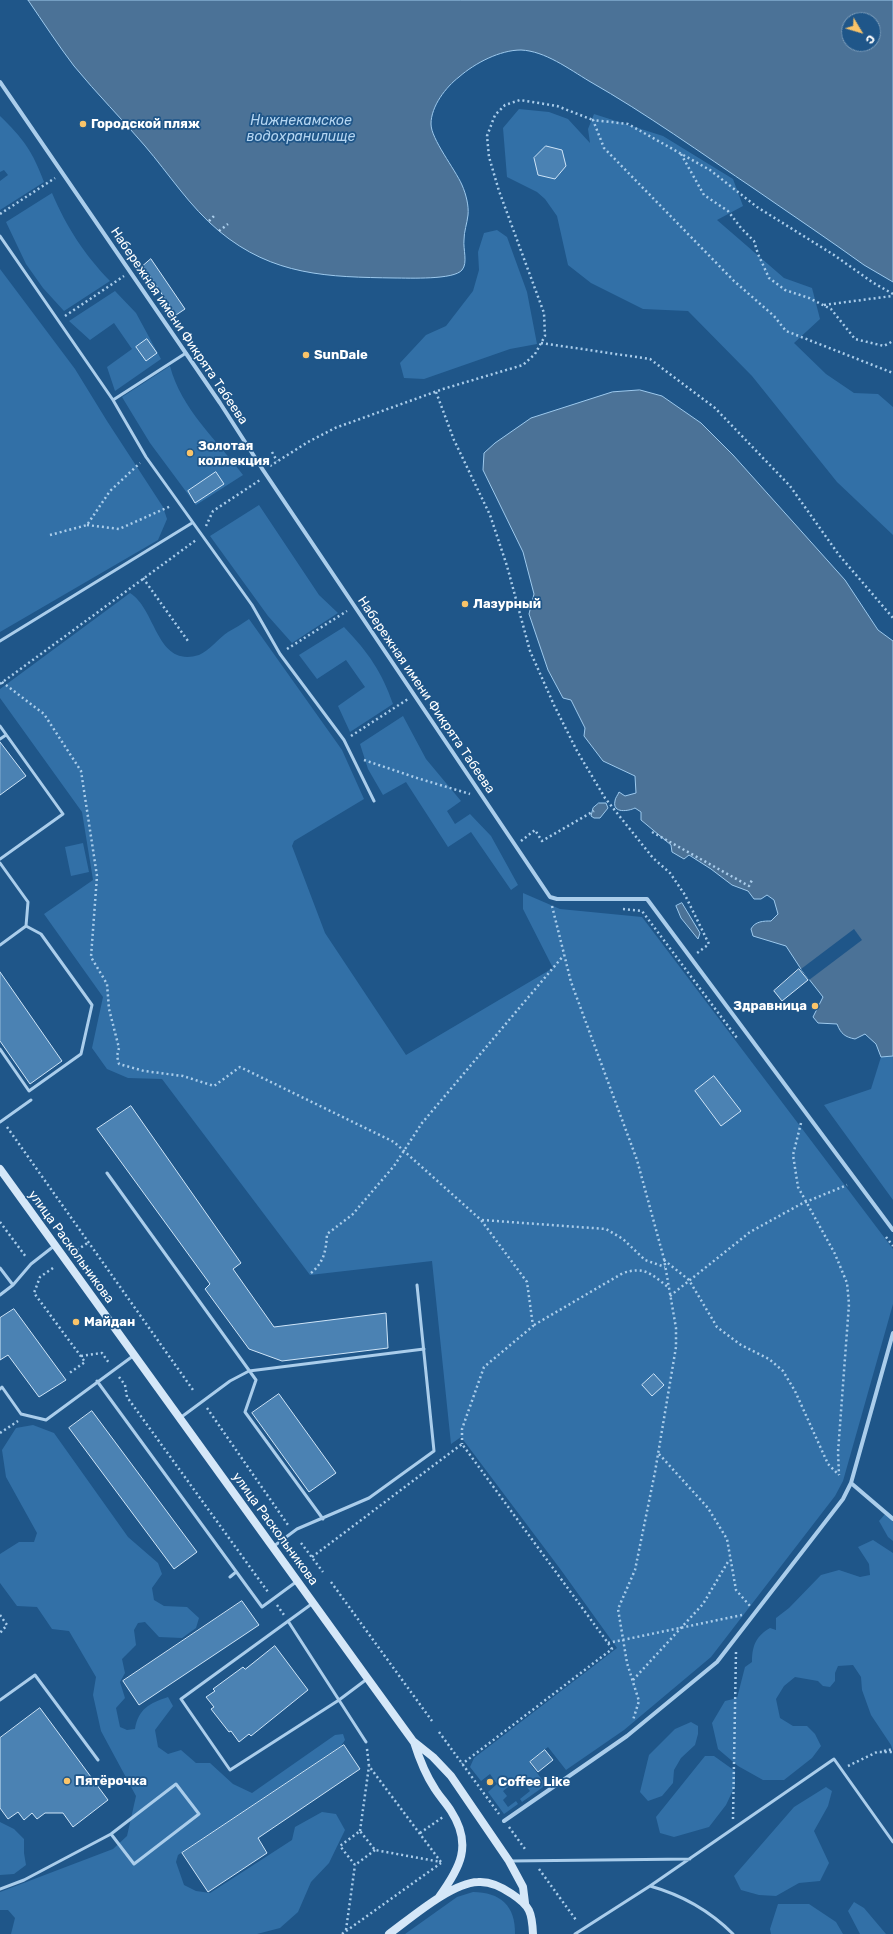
<!DOCTYPE html>
<meta charset="utf-8">
<style>
body{margin:0}
#map{position:relative;width:893px;height:1934px;overflow:hidden;background:#1f5689;font-family:Rubik,sans-serif}
canvas{display:block}
.north{position:absolute;left:841px;top:12px;width:40px;height:40px;box-sizing:border-box;background:#1f5689;border:1px solid #799ab8;border-radius:50%;rotate:128deg;font-size:11px;font-weight:700;line-height:16px;text-align:center;color:#fff}
.north::after{content:'';display:block;margin:auto;width:14px;height:18px;background:#fac469;clip-path:polygon(50% 0,100% 100%,50% 72%,0 100%)}
</style>
<div id="map">
<canvas width="893" height="1934"></canvas>
<div class="north">С</div>
</div>
<script>
const context = document.querySelector('canvas').getContext('2d');
context.lineJoin = 'round';
function fill(path, color) {
  context.fillStyle = color;
  context.fill(path, 'evenodd');
}
function trace(path, color, width, dash) {
  context.strokeStyle = color;
  context.lineWidth = width;
  context.lineCap = dash ? 'butt' : 'round';
  context.setLineDash(dash || []);
  context.stroke(path);
}
function label(font, color, halo, rows, align = 'center') {
  context.font = font + ' Rubik,sans-serif';
  context.lineWidth = 3.5;
  context.setLineDash([]);
  context.textBaseline = 'middle';
  context.strokeStyle = halo;
  context.fillStyle = color;
  for (const [text, x, y, turn = 0] of rows) {
    context.save();
    context.translate(x, y);
    context.rotate((+turn || 0) * Math.PI / 180);
    context.textAlign = isNaN(turn) ? turn : align;
    if (halo) context.strokeText(text, 0, 0);
    context.fillText(text, 0, 0);
    context.restore();
  }
}
const green = new Path2D(`
 M519,109L549,112L568,119L590,143L588,129L594,114L663,136L733,179L743,206L717,220L784,278L812,288L820,319L794,343L826,374L854,393L878,394L893,407V535L837,482L752,376L688,311L643,309L591,283L568,265L557,216L545,199L537,192L507,177L503,128Z
 M0,116C23,138 33,152 44,182L0,210V181L8,175L4,170L0,172Z
 M52,193C67,228 84,254 110,281L64,311L43,288L26,264L6,222Z
 M497,230L507,237L527,292L537,344L510,349L424,379L404,378L400,363L426,335L446,326L473,291L479,270L478,252L484,233Z
 M0,269L75,369L107,421L163,507L167,519L158,540L0,632Z
 M115,291L136,313L161,359L115,391L107,367L132,349L114,323L90,340L69,321Z
 M170,366C181,409 217,440 243,475L196,505L150,443L122,397Z
 M259,505L319,595L338,613L292,643L268,616L210,536Z
 M130,593C157,610 156,668 199,655C209,651 219,638 228,632C235,628 242,624 249,619L342,750L364,799L294,841L292,846L325,933L406,1055L553,968L523,909V893L560,909L642,917L893,1249V1304L843,1481L835,1496L711,1657L624,1730L566,1770L548,1747L529,1762L546,1785L522,1802L520,1799L530,1791L520,1778L503,1791L507,1796L503,1800L508,1807L516,1801L518,1804L504,1814L488,1792L497,1784L490,1774L481,1781L470,1767L474,1758L617,1648L561,1570L461,1437L451,1444L432,1261L310,1275L162,1079L128,1078L107,1069L92,1048L103,997L44,914L93,880L82,812L0,698V689Z
 M344,627C368,652 382,672 393,704L350,732L338,706L365,687L346,660L317,679L299,655Z
 M403,716L426,759L461,801L447,811L455,824L470,814L491,836L518,885L511,890L471,832L448,847L406,782L383,795L368,769L360,744Z
 M83,843L89,872L71,876L65,847Z
 M893,1056V1200L824,1105L871,1089L881,1057Z
 M33,1425L54,1433L128,1537L158,1563L162,1574L152,1588L154,1600L164,1606L187,1607L199,1618L196,1628L182,1638L159,1637L145,1622L138,1623L134,1630L136,1645L122,1659L125,1673L120,1682L125,1698L116,1708L120,1727L127,1730L135,1729C138,1709 150,1703 168,1697L173,1706L155,1730L158,1747L168,1754L181,1750L196,1763H210L233,1784L252,1793L335,1735L343,1734L345,1740L341,1746L178,1855L176,1862L184,1885L196,1891L210,1893L292,1840L295,1827L322,1812L336,1814L345,1830L329,1863L311,1882L298,1912L280,1928L257,1934H11L15,1918L8,1910H0V1892L113,1849L127,1836L136,1796L101,1731L93,1695L96,1677L69,1631L52,1629L37,1607L17,1606L0,1583V1554L19,1542H34L37,1533L6,1477L2,1450L16,1428Z
 M886,1513L893,1517V1541L888,1537L879,1521Z
 M873,1540L893,1553V1751L891,1745L871,1715L862,1690L861,1677L853,1665L838,1666L835,1673V1681L830,1687L823,1686L818,1681L795,1677L784,1686L776,1699L780,1718L793,1726H807L815,1734L821,1746L812,1758L784,1780H763L738,1766L718,1749L712,1723L725,1701L737,1698L745,1667L752,1662C752,1646 756,1636 770,1628L776,1630V1618L789,1608L821,1575L839,1570L860,1577L870,1575L869,1564L858,1547Z
 M691,1722L698,1726V1734L695,1745L681,1758L674,1770L673,1783L662,1796L648,1801L640,1792L649,1755L675,1729Z
 M705,1756H714L735,1771V1786L726,1805L709,1827L674,1837L660,1833L656,1817Z
 M826,1787L832,1791L828,1806L814,1831L829,1863L820,1881L799,1883L776,1896L759,1895L741,1890L734,1876L794,1807Z
 M0,1822L14,1829L24,1839V1853L26,1865L14,1874L0,1875Z
 M473,1892C500,1892 516,1906 515,1934H405L457,1897Z
 M854,1902L864,1908L886,1934H860L848,1911Z
 M778,1904H809L836,1922L843,1934H771L770,1929Z`);
const water = new Path2D(`
 M28,0H893V282L864,265C828,239 792,215 756,190C701,153 647,114 589,81C569,69 545,51 521,50C500,50 475,63 459,77C446,87 431,106 431,124C431,139 455,169 462,185C466,194 469,206 468,215C467,224 464,231 464,240C463,249 468,263 462,270C454,280 409,278 395,278C328,277 273,276 219,231C190,207 169,174 145,146C122,119 97,94 74,66C58,45 43,22 28,0ZM849,20H873V44H849Z
 M640,390L662,396L701,423L733,455L845,580L878,630L893,641V1056L881,1057L876,1044L865,1034L855,1039C845,1037 841,1034 837,1024L818,1023L813,1017L823,997L801,969L786,946L753,936L751,929C755,921 764,921 771,921L778,914L774,900L767,895L761,899H754L748,891L732,885L711,869L689,855L684,859L672,852L671,845L641,820V812L635,808C629,811 612,814 615,801C615,798 618,795 619,792L625,796L636,793L635,776L603,761L584,736L585,728L571,700L563,698L548,670L529,614L534,594L523,552L483,470L484,453L495,443L531,418L612,392Z
 M599,803H606L608,808L600,818H594L591,816L593,808Z
 M682,903L700,933L698,939L681,918L676,906Z`);
const pier = new Path2D(`
 M854,929L862,940L809,980L801,969Z`);
const building = new Path2D(`
 M546,146L562,150L566,166L555,179L538,175L534,158Z
 M151,259L185,309L176,315L143,266Z
 M147,339L157,353L146,361L136,347Z
 M216,472L224,484L195,503L188,491Z
 M0,742L26,776L0,795Z
 M799,969L808,980L782,1001L774,991Z
 M0,972L62,1061L30,1084L0,1041Z
 M714,1076L741,1111L721,1126L695,1091Z
 M131,1106L241,1263L233,1269L274,1327L386,1313L388,1348L282,1361L249,1349L205,1289L210,1284L97,1129Z
 M14,1309L66,1380L39,1397L8,1355L0,1360V1318Z
 M654,1374L664,1385L652,1396L642,1385Z
 M279,1394L336,1473L309,1492L252,1413Z
 M92,1411L197,1552L174,1569L69,1428Z
 M242,1601L259,1625L139,1705L123,1681Z
 M275,1646L308,1690L251,1736L249,1734L239,1742L231,1731L229,1732L211,1709L214,1707L206,1697L215,1691L213,1689L243,1667L245,1669Z
 M40,1708L108,1800L73,1827L63,1813H45L37,1819L32,1813L24,1820L18,1812L8,1819L0,1808V1738Z
 M344,1745L360,1769L258,1838L267,1853L208,1892L182,1853Z
 M545,1750L553,1760L538,1772L530,1762Z`);
const path = new Path2D(`
 M681,154L704,195L728,211L741,228L754,241L758,254L769,278L785,290L809,298L831,309L855,339L884,346L893,341
 M0,214L55,178
 M209,221L216,214
 M219,231L228,224
 M893,294L872,282L834,255L757,207L710,170L628,124L593,120L604,148L734,281L774,316L786,331L893,373
 M824,305L892,296
 M65,316L124,276
 M541,343L650,359L715,408L790,486L839,555L893,618
 M436,392L454,440L490,515L507,566L530,651L554,705L577,751L605,798L653,858L670,873L685,895L709,944L697,953
 M272,452L277,461
 M270,466L308,442L335,428L443,389L523,365L535,354L545,336L544,313L499,191L489,157L487,136L495,115L505,105L520,100L557,106L593,120
 M87,525L119,529L171,506
 M206,526L213,511L260,480
 M50,535L87,525L110,491L140,463
 M143,578L188,641
 M287,649L347,611
 M2,682L44,714L81,771L97,876L91,957L107,984L109,1009L119,1048L117,1056L119,1064L144,1071L183,1076L214,1086L240,1067L394,1142L404,1151L481,1220L527,1282L533,1326L484,1367L462,1429V1444
 M0,684L196,540
 M351,736L408,699
 M364,760L417,778L470,794
 M652,832L749,886L753,878
 M521,841L535,830L542,841L594,811
 M552,906L571,982L637,1160L664,1259L676,1328V1347L655,1472L635,1570L618,1609L627,1663L639,1701L633,1720
 M623,909L642,911L737,1038
 M801,1123L793,1155L798,1187L835,1254L847,1283L849,1304L838,1452L839,1475
 M7,1127L193,1390
 M482,1220L606,1229L623,1239L645,1260L665,1267
 M0,1222L26,1257
 M886,1237L893,1246
 M77,1250L89,1242
 M664,1260L689,1280L717,1327L741,1345L769,1359L783,1371L795,1391L828,1464L839,1475
 M53,1268L40,1277L34,1293L85,1362L68,1374
 M311,1273C324,1262 326,1251 327,1234L352,1215L394,1166L422,1123L564,955
 M670,1296L750,1232L801,1204L847,1185
 M534,1325L623,1273C645,1266 651,1274 668,1287
 M81,1356L102,1353L109,1363
 M119,1377L125,1385L127,1397L268,1592
 M207,1408L288,1525
 M0,1433L18,1421
 M659,1454L708,1508L727,1539L736,1590L750,1606
 M301,1543L323,1572
 M312,1557L462,1444L608,1643L612,1649L462,1764
 M331,1582L432,1721
 M277,1605L284,1615
 M0,1615L7,1625L0,1633
 M608,1643L742,1615
 M633,1680L703,1604L729,1560
 M439,1732L499,1814
 M367,1749L369,1766L441,1862
 M884,1751L893,1749
 M848,1766L877,1752H893
 M733,1819L736,1652
 M509,1827L525,1849
 M360,1831L369,1766
 M420,1833L443,1817
 M375,1850L355,1865L340,1846L360,1831L375,1850L441,1862
 M539,1869L576,1920
 M346,1930L355,1865
 M342,1934L441,1863`);
const lane = new Path2D(`
 M0,236L113,400L146,457L252,605L280,654L344,740L374,801
 M113,400L186,353
 M0,641L192,523
 M0,726L63,814L0,859
 M0,739L6,735
 M0,863L28,902L26,926
 M0,945L26,926L41,934L92,1005L81,1054L29,1091L0,1049
 M0,1122L31,1100
 M107,1173L256,1380L245,1412L323,1519
 M0,1268L13,1285
 M0,1295L13,1285L31,1264L54,1246
 M97,1381L262,1607L296,1582
 M0,1389L2,1387L21,1414L46,1420L133,1356
 M180,1418L230,1381L249,1371L424,1349
 M274,1546L297,1529L369,1498L434,1451L417,1285
 M230,1577L236,1572
 M313,1603L181,1699L230,1770L339,1700L367,1679
 M288,1621L366,1742
 M0,1700L35,1675L98,1760
 M510,1861L690,1859
 M650,1886C682,1895 709,1910 733,1934
 M0,1889L24,1880L111,1834L176,1784L199,1814L134,1864L111,1834
 M575,1934L650,1886L834,1759L893,1842`);
const street = new Path2D(`
 M0,82L220,403L263,470L550,897L557,899H647L893,1230
 M851,1483L893,1519
 M504,1821L627,1736L717,1662L843,1499L851,1483L893,1333`);
const secondary = new Path2D(`
 M0,1169L368,1679L413,1741L433,1757L451,1776L509,1861L523,1887L525,1903
 M414,1742C419,1758 425,1774 435,1789C440,1797 446,1803 451,1811C473,1845 460,1868 439,1897
 M389,1934C411,1918 451,1883 478,1882C491,1881 502,1887 512,1894C530,1906 532,1912 533,1934`);
const markers = [
 [83,124,4,"#fac469"],
 [306,355,4,"#fac469"],
 [190,453,4,"#fac469"],
 [465,604,4,"#fac469"],
 [815,1006,4,"#fac469"],
 [76,1322,4,"#fac469"],
 [67,1781,4,"#fac469"],
 [490,1782,4,"#fac469"]
];
const poiNames = [
 ["Городской пляж",91,124],
 ["SunDale",314,355],
 ["Золотая",198,446],
 ["коллекция",198,461],
 ["Лазурный",473,604],
 ["Здравница",807,1006,"right"],
 ["Майдан",84,1322],
 ["Пятёрочка",75,1781],
 ["Coffee Like",498,1782]
];
const streetNames = [
 ["Набережная имени Фикрята Табеева",179,326,56],
 ["Набережная имени Фикрята Табеева",426,695,56],
 ["улица Раскольникова",71,1247,54],
 ["улица Раскольникова",275,1529,54]
];
const waterNames = [
 ["Нижнекамское",301,121],
 ["водохранилище",301,137]
];
fill(green, '#3270a7');
fill(water, '#4b7297');
trace(water, '#9dc9ed', 1);
fill(pier, '#1f5689');
fill(building, '#4b82b3');
trace(building, '#cfe5f8', 1);
trace(path, '#aacdeb', 2.5, [2, 3]);
trace(lane, '#aacdeb', 3);
trace(street, '#aacdeb', 4);
trace(secondary, '#d5e7f8', 8);
for (const [x, y, r, color] of markers) {
  const dot = new Path2D();
  dot.arc(x, y, r, 0, 2 * Math.PI);
  context.fillStyle = color;
  context.fill(dot);
  trace(dot, '#1f5689', 1.5);
}
label('bold 13px', '#fff', '#1f5689', poiNames, 'left');
label('13px', '#fff', '#1f5689', streetNames);
label('italic 14px', '#b5d6f2', '#1f5689', waterNames);
</script>
